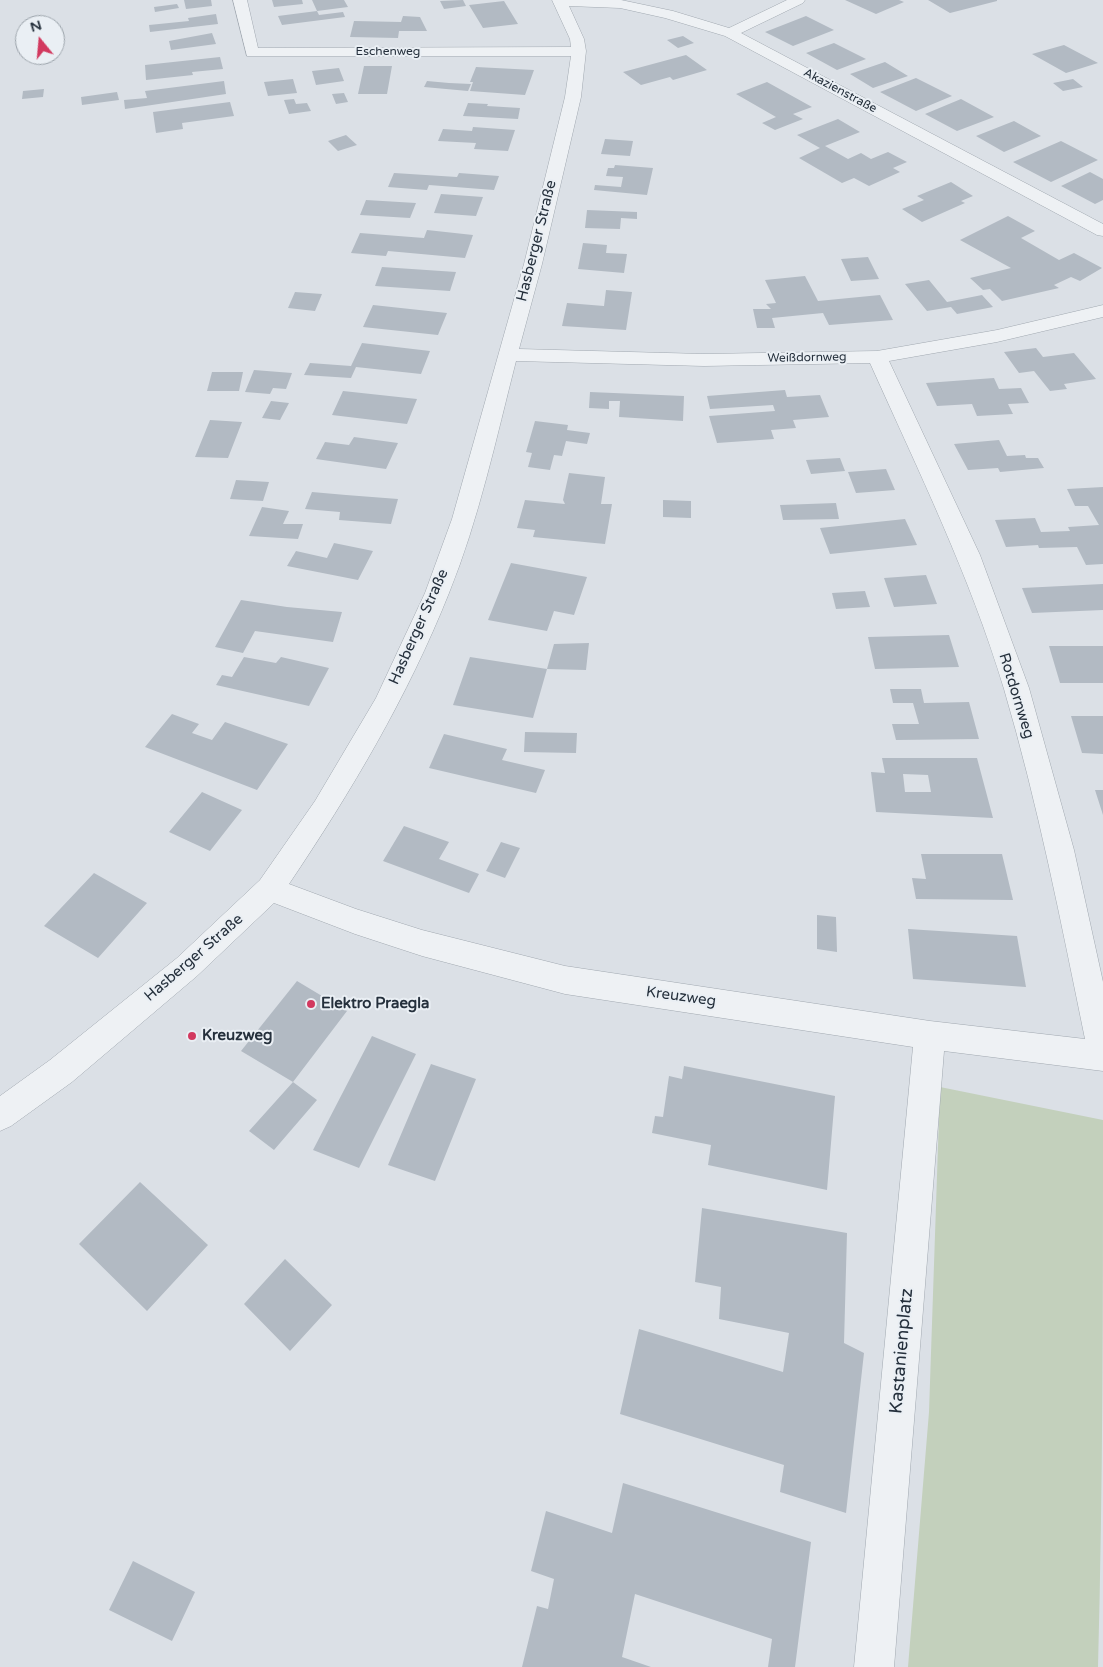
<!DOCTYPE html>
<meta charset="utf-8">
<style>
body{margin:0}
#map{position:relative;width:1103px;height:1667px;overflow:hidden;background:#dbe0e6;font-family:"Varela Round",sans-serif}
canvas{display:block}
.north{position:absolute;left:15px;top:15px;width:50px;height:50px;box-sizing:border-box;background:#eaeff4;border:1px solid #9ba3aa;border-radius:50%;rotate:343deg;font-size:14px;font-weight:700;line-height:20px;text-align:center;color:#25303c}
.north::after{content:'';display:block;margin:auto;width:18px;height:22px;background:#d2395f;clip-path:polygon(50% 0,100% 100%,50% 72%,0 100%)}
</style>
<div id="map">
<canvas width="1103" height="1667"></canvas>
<div class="north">N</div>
</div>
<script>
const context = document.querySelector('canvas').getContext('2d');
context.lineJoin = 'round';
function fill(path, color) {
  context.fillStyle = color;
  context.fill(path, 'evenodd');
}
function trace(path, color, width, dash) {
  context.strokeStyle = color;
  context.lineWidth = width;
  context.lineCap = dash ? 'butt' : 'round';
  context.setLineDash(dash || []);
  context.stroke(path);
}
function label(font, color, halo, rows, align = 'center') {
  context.font = font + ' "Varela Round",sans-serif';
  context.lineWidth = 4;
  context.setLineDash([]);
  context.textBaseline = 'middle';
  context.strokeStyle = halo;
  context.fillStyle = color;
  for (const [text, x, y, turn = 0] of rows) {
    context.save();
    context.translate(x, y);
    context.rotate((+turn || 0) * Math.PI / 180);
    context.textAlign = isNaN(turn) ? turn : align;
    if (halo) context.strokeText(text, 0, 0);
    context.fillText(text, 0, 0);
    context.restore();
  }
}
const green = new Path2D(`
 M940,1087L1103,1120C1103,1302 1103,1485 1098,1667H908L929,1412Z`);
const building = new Path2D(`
 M184,0H211L212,6L186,9Z
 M272,0H302L303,4L274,7Z
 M312,0H344L348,7L317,11Z
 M463,0L466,6L444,9L440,1Z
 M845,0H899L904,2L876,14Z
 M928,0H997V1L950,13Z
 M504,1L518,24L483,28L469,5Z
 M177,4L179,8L155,12L154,7Z
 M317,11L319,15L343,12L345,17L282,25L278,16Z
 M216,14L218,24L150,32L149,25L189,21L188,18Z
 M403,16L420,17L427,31H399L398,38L350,37L354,21L401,22Z
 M806,16L834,30L793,46L765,32Z
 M212,33L216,44L171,50L169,41Z
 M683,36L694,43L678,48L667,40Z
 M834,43L866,59L837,70L806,53Z
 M1064,45L1098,63L1066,73L1032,54Z
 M686,55L707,70L673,80L670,77L641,85L623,72Z
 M220,57L223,69L192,72L193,75L146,80L145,65Z
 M885,62L908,76L873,88L850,74Z
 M364,66H392L387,94H358Z
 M476,67L534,70L525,95L470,91L473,82H470Z
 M339,68L344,81L316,85L312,71Z
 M916,78L952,96L916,111L880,92Z
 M293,79L297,93L268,96L264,82Z
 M1073,79L1083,87L1063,91L1053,83Z
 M224,81L226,94L125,109L124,100L147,98L145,91Z
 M427,81L449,83L471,84L468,91L424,87Z
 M767,82L812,107L793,114L803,119L775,130L762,123L776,117L736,94Z
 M44,89L43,97L22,99L23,91Z
 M117,92L119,100L82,105L81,97Z
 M344,93L348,102L336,104L332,94Z
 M294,99L296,104L307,103L311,111L289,114L284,100Z
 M961,99L994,117L957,131L925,114Z
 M230,102L234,116L182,123L183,129L156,133L153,112Z
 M468,103L488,104L487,106L520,108L518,119L463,116Z
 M838,119L860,132L825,146L848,159L861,153L871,159L888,152L907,162L893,168L900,172L869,186L854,178L842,183L799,158L820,148L797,135Z
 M1014,121L1041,136L1004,152L976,136Z
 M473,127L515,130L508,151L474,149L476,143L438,141L443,129L472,131Z
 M346,135L357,145L338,151L328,141Z
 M605,139L633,141L630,156L601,154Z
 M1061,141L1098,160L1051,182L1013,162Z
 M615,165L653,168L647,195L594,190L595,185L621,187L623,177L606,176L608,168H614Z
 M1090,172L1103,179V200L1095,204L1061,186Z
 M394,173L457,177L459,173L499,176L494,190L429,185L427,190L388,187Z
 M951,182L973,196L961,201L965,203L922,222L902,209L924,200L917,196Z
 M441,194L483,197L476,216L434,213Z
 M366,200L416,203L410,218L360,215Z
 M587,210L637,212V219L621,218L620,229L585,228Z
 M1008,216L1035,231L1021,238L1059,260L1074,253L1102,268L1080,281L1071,277L1054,285L1059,288L1002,301L990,289L983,290L970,278L1011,268L960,240Z
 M427,230L473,235L465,258L388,251L386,256L351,253L360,233L424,238Z
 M583,243L607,245L606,253L627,254L624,273L578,269Z
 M868,257L879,279L851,281L841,259Z
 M382,267L456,272L450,291L375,286Z
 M805,276L818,301L880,295L893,320L829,325L823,313L772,318L775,328H757L753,309H771L766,304L776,303L765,280Z
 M929,280L947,302L982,295L993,307L957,314L951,307L927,311L905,284Z
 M606,290L632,292L626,330L562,326L567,303L604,306Z
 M295,292L322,294L315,311L288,308Z
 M373,305L447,313L438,335L363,327Z
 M362,343L430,351L421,374L356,367L351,378L304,375L310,363L351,366Z
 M1036,348L1043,357L1074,353L1096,379L1064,384L1067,389L1050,391L1034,371L1019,373L1004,352Z
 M254,370L292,373L286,389L273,388L270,394L245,392Z
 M212,372H243L239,391H207Z
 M994,378L999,389L1021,388L1029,403L1008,404L1013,414L977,416L972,404L937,406L926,383Z
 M785,390L787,397L820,395L829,417L793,420L796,428L771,430L774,439L717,443L709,416L775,411L773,405L710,409L707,396Z
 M343,391L417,399L407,424L332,415Z
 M590,392L684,396L683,421L619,417L620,401H609V409L589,408Z
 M271,401L289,403L280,420L262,418Z
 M210,420L242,422L228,458L195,457Z
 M535,421L568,425L567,430L590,433L587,444L566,441L562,456L554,455L550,470L528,467L532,453L526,452Z
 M354,437L398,443L386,469L316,459L325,442L349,445Z
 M999,440L1007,456L1025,455L1026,458H1038L1044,468L1000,472L998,468L968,470L954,444Z
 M840,458L845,471L811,474L806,460Z
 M886,469L895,490L856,493L848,472Z
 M569,473L605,477L601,504H612L605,544L533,537L535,530L517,528L525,500L565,504L563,500Z
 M236,480L269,482L263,501L230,499Z
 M1103,487V564L1086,565L1077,547L1039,548L1038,545L1006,547L995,520L1035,518L1041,532L1070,531L1068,527L1099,525L1088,506H1075L1067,489Z
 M312,492L346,495L398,499L391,524L339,520L340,512L305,509Z
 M663,500L691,501V518L663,517Z
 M836,503L839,519L783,520L780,505Z
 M262,507L289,511L283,524H303L298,539L249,536Z
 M905,519L917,545L830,554L820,528Z
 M334,543L373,551L358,580L287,566L296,551L327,558Z
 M511,563L587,577L574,615L554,611L547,631L488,620Z
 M926,575L937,604L894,607L884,578Z
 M1103,584V610L1032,613L1022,588Z
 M865,591L870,607L836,609L832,593Z
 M241,600L287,607L342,612L333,642L255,631L243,653L215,647Z
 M949,635L959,667L875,669L868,637Z
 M589,643L586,670L547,669L554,644Z
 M1049,646H1103V683H1060Z
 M244,657L276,663L281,657L329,668L309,706L216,685L222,675L232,677Z
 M470,657L547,669L533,718L453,705Z
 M890,689H921L924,703L969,702L979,739L896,740L892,724H919L913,703H893Z
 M172,714L199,724L192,733L212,740L225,722L288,744L257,790L145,747Z
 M1071,716H1103V754L1082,753Z
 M525,732L577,733L576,753L524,752Z
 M444,734L507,749L502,760L545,770L536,793L429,768Z
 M882,758H977L993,818L876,812L871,772L885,773ZM903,774L928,775L931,792H905Z
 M1095,790H1103V815Z
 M202,792L242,810L210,851L169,832Z
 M404,826L449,842L439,859L479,874L469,893L383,861Z
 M501,842L520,848L505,878L486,871Z
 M921,854H1002L1013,900L916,899L912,878L926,879Z
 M94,873L147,903L98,958L44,926Z
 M817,915L836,917L837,952L817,949Z
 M908,929L1017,936L1026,987L913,979Z
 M297,981L347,1011L293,1082L241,1051Z
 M372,1036L416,1054L359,1168L313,1150Z
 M431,1064L476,1079L435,1181L388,1165Z
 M684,1066L835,1096L827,1190L708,1165L711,1145L652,1133L655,1116L663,1117L669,1076L682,1079Z
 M293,1082L317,1100L274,1150L249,1131Z
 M140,1182L208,1245L147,1311L79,1244Z
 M702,1208L847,1233L844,1343L864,1353L846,1513L780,1492L784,1465L620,1414L639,1329L783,1372L789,1333L719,1319L721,1287L695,1282Z
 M285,1259L332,1305L290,1351L244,1304Z
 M623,1483L811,1542L795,1667H768L772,1639L635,1594L622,1657L651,1667H522L537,1606L548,1609L554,1579L531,1571L546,1511L612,1533Z
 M133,1561L195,1592L172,1641L109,1610Z`);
const street = new Path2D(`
 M233,0H247L258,48L571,47L570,39L552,0H621L673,11L729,28L787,0H805L803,3L741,33L1103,224V236L1097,235L725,36L665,18L620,8L569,6L584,39L586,51L581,97L542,264L519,349L704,354L877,351L997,330L1103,305V317L997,342L889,361L980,555L1029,688L1074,850L1103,982V1071L944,1051L894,1667H854L913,1047L565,994L422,956L355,934L274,903L197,976L72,1082L11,1126L0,1131V1096L50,1060L177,958L260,880L315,801L376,698L425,593L452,519L524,264L565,97L571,56H247ZM516,361L704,366L870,363C918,470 970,576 1004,689C1038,804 1061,922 1085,1039L930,1021L565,966L422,930L356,909L289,884C351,792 408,696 449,593C479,519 496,439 516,361Z`);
const markers = [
 [311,1004,5,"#d2395f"],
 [192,1036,5,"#d2395f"]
];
const farStreetnames = [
 ["Eschenweg",388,52],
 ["Akazienstraße",840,91,28],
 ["Weißdornweg",807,358,-1]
];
const streetNames = [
 ["Hasberger Straße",537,241,-76],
 ["Hasberger Straße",419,627,-66],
 ["Rotdornweg",1016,696,73],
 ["Hasberger Straße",194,958,-41],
 ["Kreuzweg",681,997,8]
];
const poiNames = [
 ["Elektro Praegla",321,1004],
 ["Kreuzweg",202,1036]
];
const nearStreetnames = [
 ["Kastanienplatz",902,1351,-85]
];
fill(green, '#c3d0bc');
fill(building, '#b2bac3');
trace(street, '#a1a8b0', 1);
fill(street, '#eef1f4');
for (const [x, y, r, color] of markers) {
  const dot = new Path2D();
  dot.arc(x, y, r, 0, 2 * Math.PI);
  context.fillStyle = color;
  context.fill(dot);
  trace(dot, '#eaeff4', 2);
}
label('12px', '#25303c', '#eaeff4', farStreetnames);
label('15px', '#25303c', '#eaeff4', streetNames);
label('bold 15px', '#25303c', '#eaeff4', poiNames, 'left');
label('18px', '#25303c', '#eaeff4', nearStreetnames);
</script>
